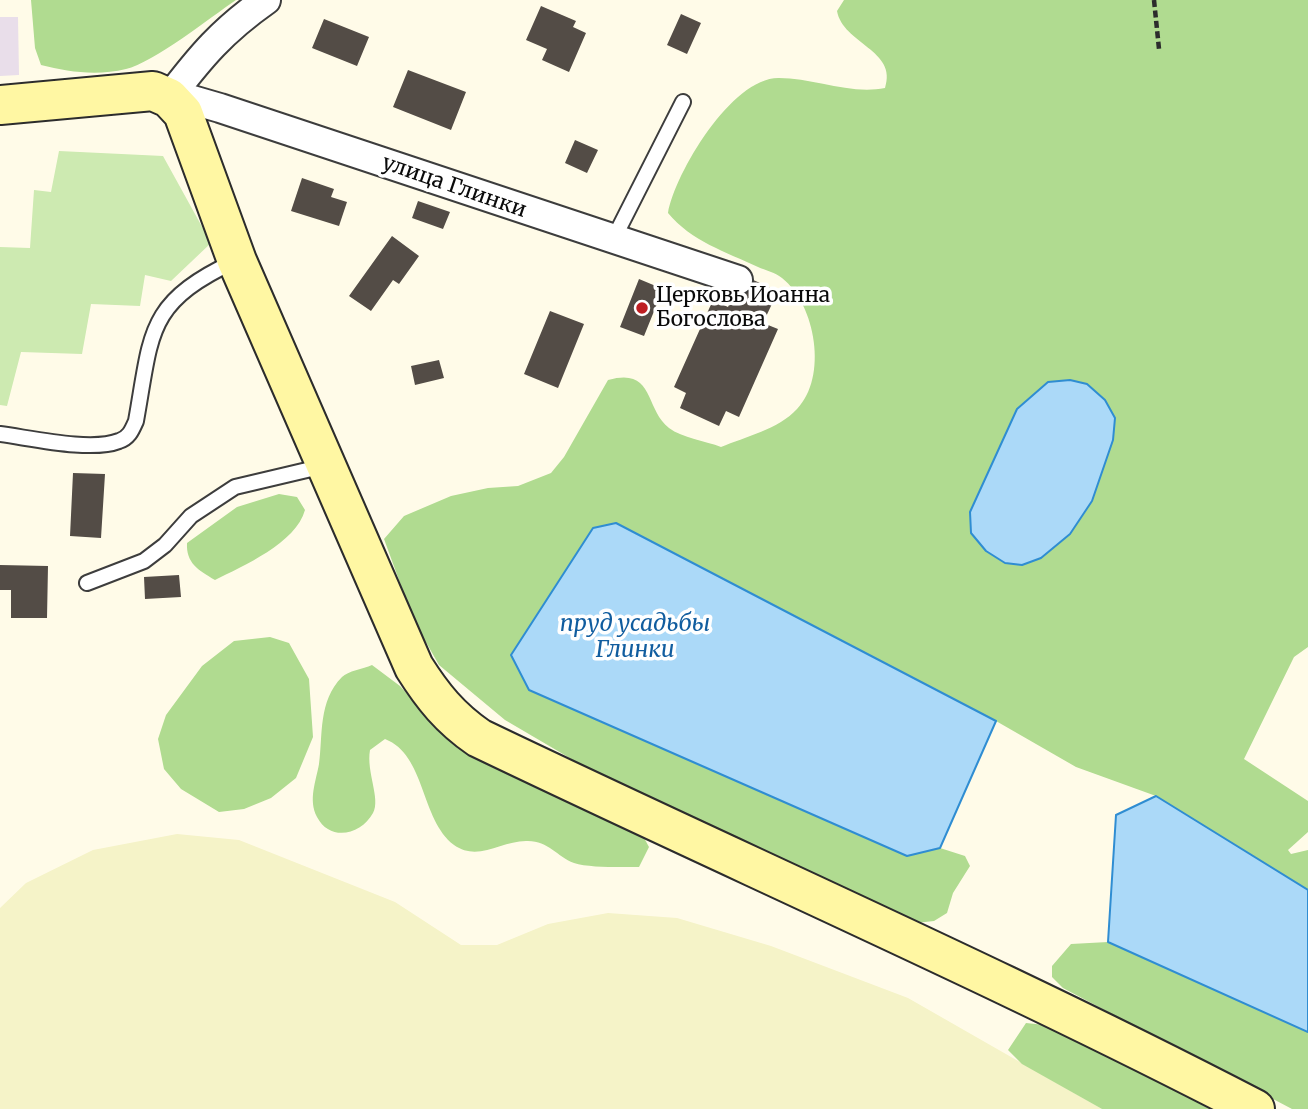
<!DOCTYPE html>
<meta charset="utf-8">
<style>
body{margin:0}
canvas{display:block;background:#fffbe8}
</style>
<canvas width="1308" height="1109"></canvas>
<script>
const context = document.querySelector('canvas').getContext('2d');
context.lineJoin = 'round';
function fill(path, color) {
  context.fillStyle = color;
  context.fill(path, 'evenodd');
}
function trace(path, color, width, dash) {
  context.strokeStyle = color;
  context.lineWidth = width;
  context.lineCap = dash ? 'butt' : 'round';
  context.setLineDash(dash || []);
  context.stroke(path);
}
function label(font, color, halo, rows, align = 'center') {
  context.font = font + ' Merriweather,serif';
  context.lineWidth = 7;
  context.setLineDash([]);
  context.textBaseline = 'middle';
  context.strokeStyle = halo;
  context.fillStyle = color;
  for (const [text, x, y, turn = 0] of rows) {
    context.save();
    context.translate(x, y);
    context.rotate((+turn || 0) * Math.PI / 180);
    context.textAlign = isNaN(turn) ? turn : align;
    if (halo) context.strokeText(text, 0, 0);
    context.fillText(text, 0, 0);
    context.restore();
  }
}
const industrial = new Path2D(`
 M0,17H18L19,75L0,76Z`);
const farmland = new Path2D(`
 M177,834L239,840L395,902L461,945H497L548,924L608,913L677,918L771,946L908,998L1102,1109H0V908L26,883L93,850Z`);
const green = new Path2D(`
 M59,151L163,156L211,243L171,281L145,275L140,306L91,304L82,354L21,352L7,406L0,405V247L30,248L34,190L51,192Z`);
const forest = new Path2D(`
 M31,0H236C211,17 153,63 126,69C97,76 68,72 41,65L35,48Z
 M844,0H1308V647L1294,657L1244,759L1308,801V832L1288,850L1291,854L1308,850V890L1156,796L1076,767L996,721L616,523L593,529L907,856L940,848L965,856L970,866L953,893L947,913L934,921L907,924L626,791L505,720L439,665L414,621L384,539L404,516L451,496L488,488L518,486L551,473L564,457L608,380C655,367 644,408 669,428C682,438 706,441 721,447C745,437 779,429 797,409C828,377 816,305 782,278C776,273 765,270 758,267C726,252 691,241 668,213C675,173 732,77 779,78C814,78 850,95 885,88C898,50 843,44 837,11ZM1048,382L970,512L1017,409Z
 M279,494L297,497L305,510C296,543 243,566 215,580C198,570 186,563 187,543L237,507Z
 M270,637L289,643L309,679L313,737L296,778L271,798L244,809L219,812L181,789L164,769L158,739L166,715L202,666L234,641Z
 M372,665L400,686L435,725L476,758L643,836L649,847L639,867C622,867 589,868 574,863C556,856 548,840 526,841C501,841 478,862 454,845C420,819 426,755 385,739L370,750C366,772 381,799 373,813C361,835 330,842 317,817C308,800 316,781 319,764C323,735 318,701 342,677C348,671 363,669 372,665Z
 M1108,942L1308,1032V1109H1292L1063,988L1052,977V966L1071,944Z
 M1026,1023L1045,1025L1217,1109H1102L1022,1064L1008,1050Z`);
const water = new Path2D(`
 M1070,380L1087,384L1105,400L1115,418L1113,440L1092,501L1070,534L1041,558L1022,565L1005,563L986,551L971,533L970,512L1017,409L1048,382Z
 M616,523L996,721L940,848L907,856L529,690L511,655L593,528Z
 M1156,796L1308,890V1032L1108,942L1116,815Z`);
const building = new Path2D(`
 M541,6L576,21L573,27L586,33L569,72L542,60L547,49L526,40Z
 M681,14L701,23L687,54L667,45Z
 M324,19L369,37L357,66L312,48Z
 M408,70L466,92L451,130L393,107Z
 M575,140L598,150L587,173L565,163Z
 M302,178L334,189L331,197L347,202L339,226L291,211Z
 M418,201L450,212L443,229L412,218Z
 M392,236L419,256L399,284L393,280L371,311L349,296Z
 M742,275L778,291L763,323L778,329L739,417L726,411L719,426L680,408L686,393L674,387L713,300L728,307Z
 M639,279L663,289L644,336L620,327Z
 M550,311L584,324L558,388L524,374Z
 M439,360L444,378L415,385L411,366Z
 M73,473L105,474L101,538L70,536Z
 M0,565L48,566L47,618H11V590H0Z
 M179,575L181,597L145,599L144,577Z`);
const path = new Path2D(`
 M1154,0L1159,49`);
const lane = new Path2D(`
 M613,240L683,102
 M0,434C31,438 91,452 119,441C129,438 132,430 136,421C152,332 146,303 235,261
 M87,583L144,561L165,545L191,516L235,487L324,466`);
const street = new Path2D(`
 M169,98L189,99L220,108L738,280
 M169,98C201,56 222,31 266,0`);
const secondary = new Path2D(`
 M0,105L153,91L169,98L183,113L237,261L414,667C433,697 450,718 479,738C737,862 1001,977 1255,1109`);
const markers = [
 [642,308,7,"#be1e22"]
];
const streetNames = [
 ["улица Глинки",454,187,19]
];
const poiNames = [
 ["Церковь Иоанна",656,296],
 ["Богослова",656,320]
];
const waterNames = [
 ["пруд усадьбы",635,624],
 ["Глинки",635,650]
];
fill(industrial, '#e9deea');
fill(farmland, '#f5f3c8');
fill(green, '#cdeab1');
fill(forest, '#b0db90');
fill(water, '#abd9f8');
trace(water, '#2f8dd2', 2);
fill(building, '#534c46');
trace(lane, '#3d3d3d', 18);
trace(street, '#3d3d3d', 32);
trace(secondary, '#2c2c2c', 42);
trace(path, '#2c2c2c', 4.5, [7, 3.5]);
trace(lane, '#fff', 14);
trace(street, '#fff', 28);
trace(secondary, '#fff7a3', 38);
for (const [x, y, r, color] of markers) {
  const dot = new Path2D();
  dot.arc(x, y, r, 0, 2 * Math.PI);
  context.fillStyle = color;
  context.fill(dot);
  trace(dot, '#fff', 2.5);
}
label('21px', '#0a0a0a', '#fff', streetNames);
label('21px', '#0a0a0a', '#fff', poiNames, 'left');
label('italic 23px', '#115d9f', '#fff', waterNames);
</script>
